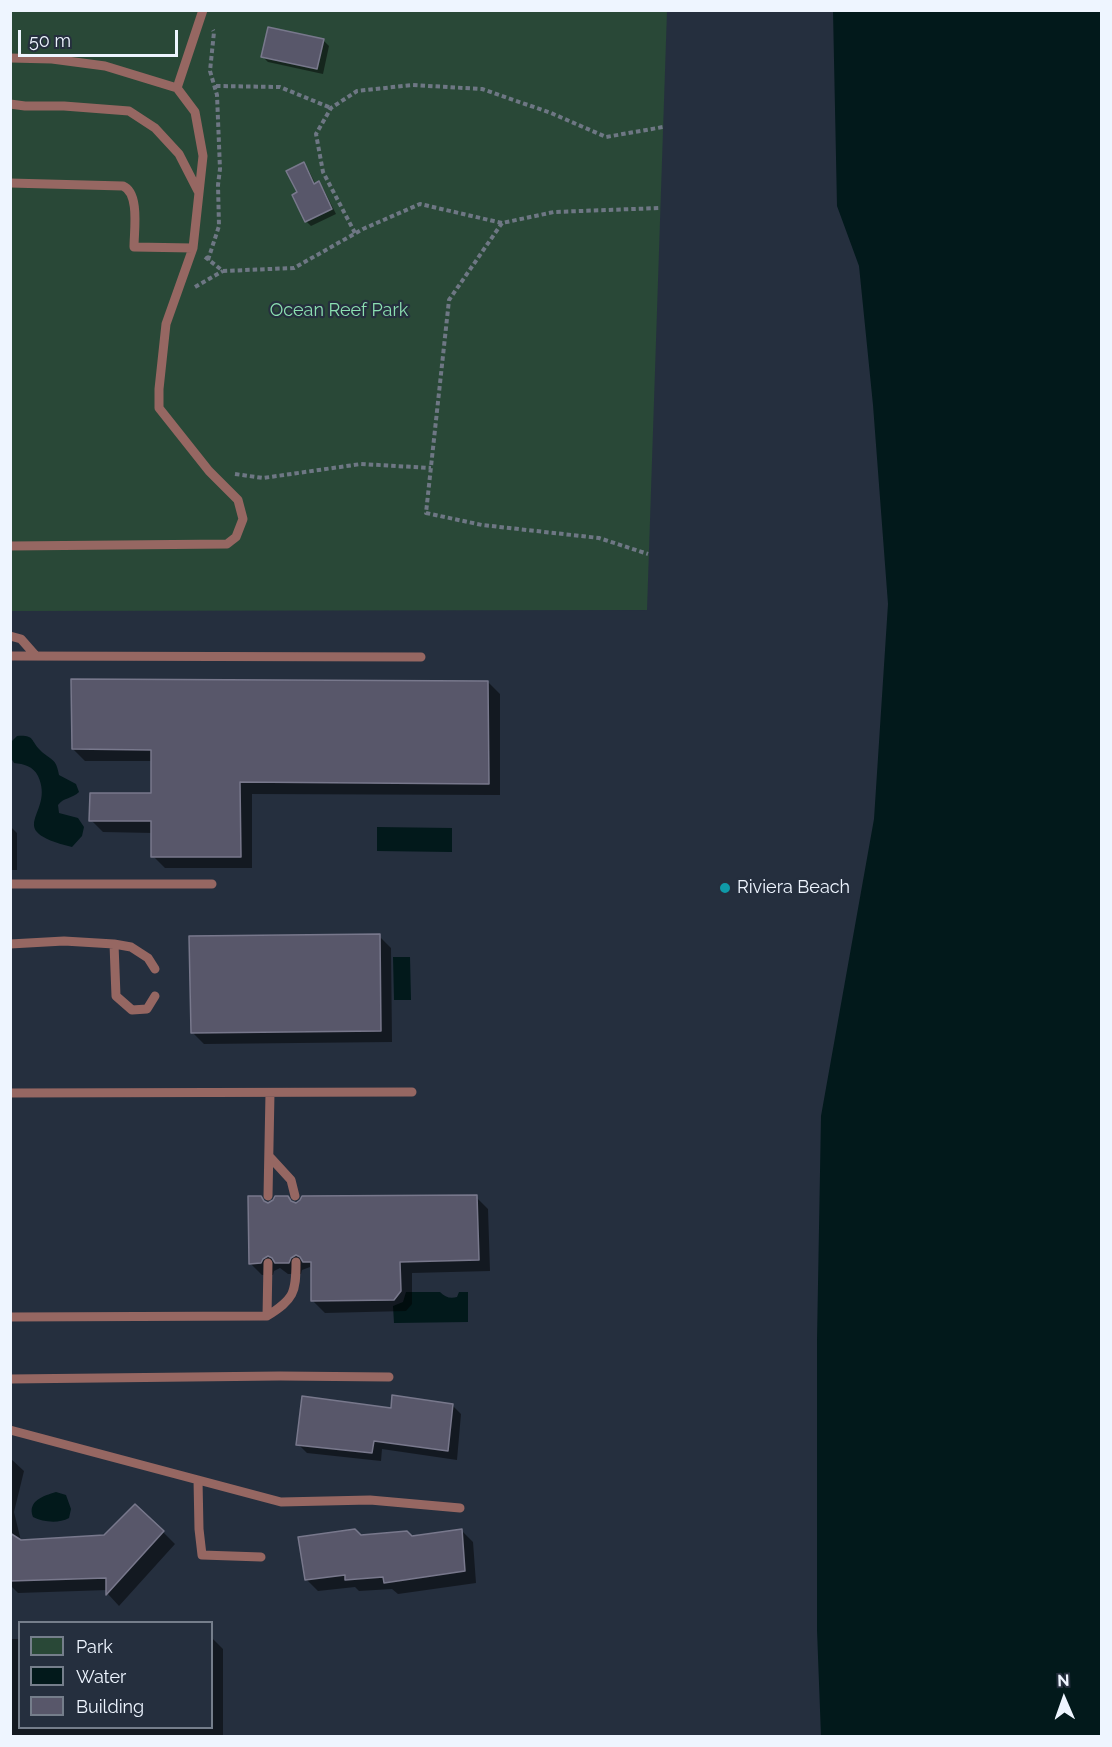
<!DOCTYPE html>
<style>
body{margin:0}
#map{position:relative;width:1112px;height:1747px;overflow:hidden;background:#252f3e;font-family:Raleway,sans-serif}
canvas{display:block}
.frame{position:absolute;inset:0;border:12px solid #eef5ff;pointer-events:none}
.legend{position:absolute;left:18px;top:1621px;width:195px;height:108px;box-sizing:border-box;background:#252f3e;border:2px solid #757e8b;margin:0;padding:8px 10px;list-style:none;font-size:18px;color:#eef5ff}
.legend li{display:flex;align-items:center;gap:12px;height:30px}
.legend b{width:30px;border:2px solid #757e8b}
.north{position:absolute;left:1034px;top:1669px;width:60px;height:60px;-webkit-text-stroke:4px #252f3e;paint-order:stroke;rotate:358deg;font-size:16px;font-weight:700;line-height:24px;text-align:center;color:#eef5ff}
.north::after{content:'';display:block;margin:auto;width:21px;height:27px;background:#eef5ff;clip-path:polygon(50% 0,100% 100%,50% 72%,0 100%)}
.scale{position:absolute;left:18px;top:30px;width:160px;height:27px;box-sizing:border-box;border:3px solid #eef5ff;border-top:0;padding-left:8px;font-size:18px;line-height:21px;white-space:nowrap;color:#eef5ff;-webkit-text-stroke:4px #252f3e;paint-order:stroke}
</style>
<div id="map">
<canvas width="1112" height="1747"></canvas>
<div class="frame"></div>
<ul class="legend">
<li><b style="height:16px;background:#294837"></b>Park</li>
<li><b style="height:16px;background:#02191b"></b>Water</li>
<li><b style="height:16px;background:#58576a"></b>Building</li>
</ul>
<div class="north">N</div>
<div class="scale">50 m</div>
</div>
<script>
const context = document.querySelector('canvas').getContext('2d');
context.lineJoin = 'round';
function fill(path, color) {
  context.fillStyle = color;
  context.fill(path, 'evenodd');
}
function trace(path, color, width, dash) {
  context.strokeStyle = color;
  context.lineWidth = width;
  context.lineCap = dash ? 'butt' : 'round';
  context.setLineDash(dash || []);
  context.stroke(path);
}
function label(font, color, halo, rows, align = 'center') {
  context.font = font + ' Raleway,sans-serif';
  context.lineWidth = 4.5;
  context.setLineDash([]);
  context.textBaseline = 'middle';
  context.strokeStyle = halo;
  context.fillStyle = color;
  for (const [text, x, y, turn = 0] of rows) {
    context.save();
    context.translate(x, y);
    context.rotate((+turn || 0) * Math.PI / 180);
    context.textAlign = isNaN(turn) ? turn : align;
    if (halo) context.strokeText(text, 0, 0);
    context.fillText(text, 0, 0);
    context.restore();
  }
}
const green = new Path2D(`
 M10,11H667L647,610L11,611Z`);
const water = new Path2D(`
 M833,11H1101V1736H821L817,1630V1340L821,1116L874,819L888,604L873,405L859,266L837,206Z
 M17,736C35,735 30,740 40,750C51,761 56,757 59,775L76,784L79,792C72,799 64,797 58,805L59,813L78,818L84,827L82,836L72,847C0,829 56,815 38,776C33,766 24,764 14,763L11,758V742Z
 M377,827L452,828V852L377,851Z
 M393,957H410L411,1000H394Z
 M406,1292H440C445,1297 450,1299 457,1297L459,1292H468V1322L394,1323L393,1306L403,1302Z
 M56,1492L66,1495L71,1509L69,1518C58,1524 43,1522 33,1517C27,1501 43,1496 56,1492Z`);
const shadow = new Path2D(`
 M323,40L329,46L323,74L268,62L262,56Z
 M303,164L308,169L316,185L318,183L323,188L336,214L311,226L306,221L299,193Z
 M488,682L500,694V795L252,794V868H165L153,856V833L103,832L91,820L152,795V761H85L73,749Z
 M11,827L17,833V870H10Z
 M379,936L391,948L392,1042L204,1044L192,1032Z
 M261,1197L267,1204L287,1197L294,1203L476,1197L488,1209L490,1271L412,1273V1304L406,1311L325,1313L313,1301L312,1270L310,1267L302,1270L301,1274H288L280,1268L274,1271L273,1275H262L250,1263Z
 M452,1405L461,1414L457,1460L382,1449L381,1461L307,1453L298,1444L392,1410Z
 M10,1458L24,1471L14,1512L21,1541L163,1532L175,1544L119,1606L108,1594V1590L18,1593L10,1585Z
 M461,1530L473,1542L476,1583L398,1594L392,1589L359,1591L355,1587L318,1591L306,1579L361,1536L412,1538Z
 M212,1638L223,1649V1736H10V1639H20V1728H212Z`);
const building = new Path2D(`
 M268,27L324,39L317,69L261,57Z
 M304,162L314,184L319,181L332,209L305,222L292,195L297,192L286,171Z
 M71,679L488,681L489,784L240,782L241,857H151V821H89L90,793H151V750L72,749Z
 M380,934L381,1031L191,1033L189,936Z
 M477,1195L479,1260L400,1262L401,1291L394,1300L311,1301V1262H303L300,1257L296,1255L291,1258L289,1263H275L272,1258L268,1256L263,1259L261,1263L249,1264L248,1196H261L264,1201L268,1203L273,1200L275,1196H288L291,1201L296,1203L300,1200L302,1196Z
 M392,1395L453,1404L448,1451L374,1441L372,1453L296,1445L302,1396L391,1408Z
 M135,1504L164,1531L106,1595V1578L10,1581V1533L21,1540L104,1535Z
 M355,1529L361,1535L407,1531L412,1536L462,1529L465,1571L384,1583L383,1577L345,1580V1575L305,1580L298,1537Z`);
const path = new Path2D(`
 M216,86L280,87L331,108
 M502,223L449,300L426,513L482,525L599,538L648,554
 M355,233L323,172L316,134L331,108L357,91L412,85L482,89L551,113L606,137L663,127
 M205,257L223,271L294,268L363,229L420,204L502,223L554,212L660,208
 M208,260L219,226L218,185L220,169L217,95L210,71L214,32L213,30
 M195,287L223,271
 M235,474L263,478L361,464L431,468`);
const lane = new Path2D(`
 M10,58L52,59L105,66L177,88L195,112L203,156L193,248L166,324L159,389V408L209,471L238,500L243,519L236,537L227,544L10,546
 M177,88L203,10
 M10,104L25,106H64L129,111L155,128L179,154L199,193
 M10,183L123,186C140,193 134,231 134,247L193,248
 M10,636L21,639L36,656
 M10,656L421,657
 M10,884H212
 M10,944L64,941L114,944L131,947L148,958L155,969
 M114,944L116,996L132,1010L147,1009L155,996
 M10,1093L412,1092
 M269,1156L291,1180L295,1196
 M268,1196L270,1093
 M267,1316L268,1263
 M10,1317L267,1316C294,1299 296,1293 296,1262
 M10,1379L280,1376L389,1377
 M10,1430L281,1502L370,1500L460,1508
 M198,1480L199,1529L202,1555L261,1557`);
const markers = [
 [725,888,6,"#0f9aa8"]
];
const parkNames = [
 ["Ocean Reef Park",339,311]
];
const poiNames = [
 ["Riviera Beach",737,888]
];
fill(green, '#294837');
fill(water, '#02191b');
fill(shadow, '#0007');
fill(building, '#58576a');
trace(building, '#78788c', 1.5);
trace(path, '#6e7784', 4, [4.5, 3]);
trace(lane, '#966762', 9);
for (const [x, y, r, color] of markers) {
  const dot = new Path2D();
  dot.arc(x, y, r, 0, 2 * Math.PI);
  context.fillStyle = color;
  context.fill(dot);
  trace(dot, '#252f3e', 2);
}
label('18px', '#8bdfb1', '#252f3e', parkNames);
label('18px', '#eef5ff', '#252f3e', poiNames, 'left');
</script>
